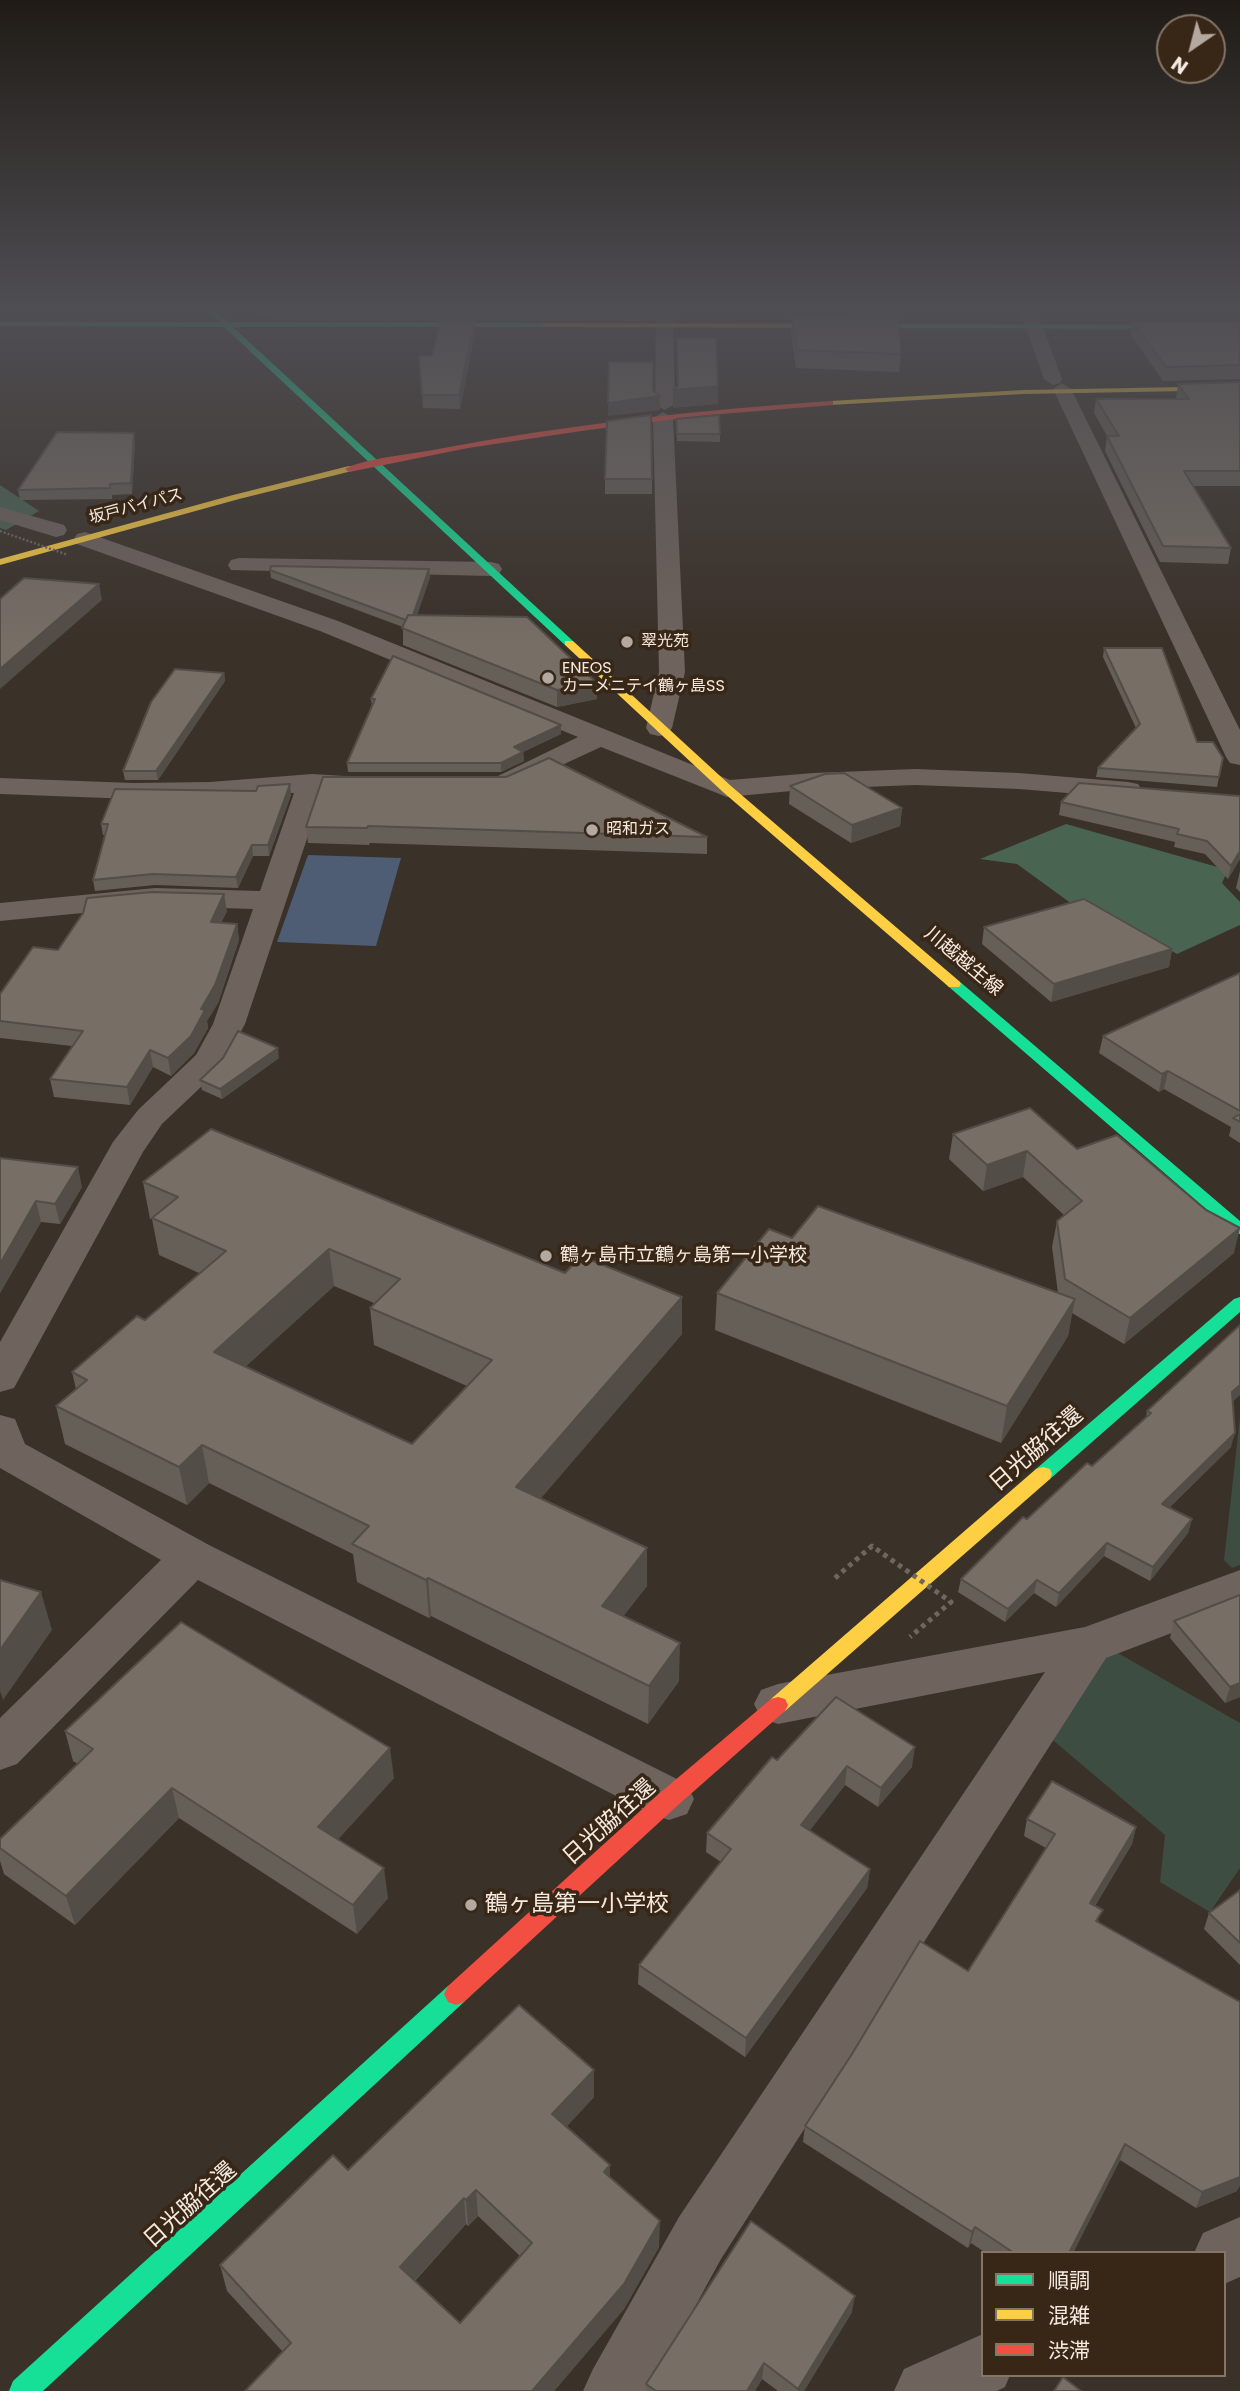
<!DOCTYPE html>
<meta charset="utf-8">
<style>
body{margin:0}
#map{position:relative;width:1240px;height:2391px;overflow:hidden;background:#3a3128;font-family:Poppins,"Noto Sans JP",sans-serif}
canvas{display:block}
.legend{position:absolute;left:981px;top:2251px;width:245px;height:126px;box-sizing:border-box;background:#382717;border:2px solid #847567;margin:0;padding:9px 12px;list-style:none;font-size:21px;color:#f6eae0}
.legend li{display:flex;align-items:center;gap:14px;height:35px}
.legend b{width:35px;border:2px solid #847567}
.north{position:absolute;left:1156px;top:14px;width:70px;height:70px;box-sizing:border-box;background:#382717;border:2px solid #847567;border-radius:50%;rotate:215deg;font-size:19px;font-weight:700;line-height:28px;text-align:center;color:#f6eae0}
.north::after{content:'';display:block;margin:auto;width:24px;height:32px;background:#b4a9a0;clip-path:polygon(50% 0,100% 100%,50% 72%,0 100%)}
</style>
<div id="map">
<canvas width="1240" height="2391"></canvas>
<ul class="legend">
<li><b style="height:9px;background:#16e098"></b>順調</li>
<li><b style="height:9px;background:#ffcf43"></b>混雑</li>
<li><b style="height:9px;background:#f24e42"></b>渋滞</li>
</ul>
<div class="north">N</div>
</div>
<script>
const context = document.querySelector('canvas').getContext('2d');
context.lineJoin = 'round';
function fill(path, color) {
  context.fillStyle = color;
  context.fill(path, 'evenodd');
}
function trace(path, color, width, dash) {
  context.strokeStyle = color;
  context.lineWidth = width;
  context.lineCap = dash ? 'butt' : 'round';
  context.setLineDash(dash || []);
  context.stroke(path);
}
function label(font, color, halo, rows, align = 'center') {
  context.font = font + ' Poppins,"Noto Sans JP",sans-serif';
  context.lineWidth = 7;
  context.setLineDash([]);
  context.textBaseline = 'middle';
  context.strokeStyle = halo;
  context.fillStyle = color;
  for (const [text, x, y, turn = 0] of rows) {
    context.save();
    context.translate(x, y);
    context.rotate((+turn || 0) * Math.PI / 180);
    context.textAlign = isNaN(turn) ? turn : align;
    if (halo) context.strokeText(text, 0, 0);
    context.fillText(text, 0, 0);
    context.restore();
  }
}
const green = new Path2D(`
 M250,311H457L456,320C416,320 277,327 250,311Z
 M482,311H650L651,321L480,320Z
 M1240,1417V1565L1232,1568L1224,1560Z
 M1111,1649L1240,1723V1868L1210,1912L1160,1882L1165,1835L1048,1736Z`);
const forest = new Path2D(`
 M0,485L39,511L6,530L0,528Z
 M1066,824L1228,870L1222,883L1240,902V925L1177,954L1161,945L1083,912L1017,864L980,859Z`);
const water = new Path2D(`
 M308,855L401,858L376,946L277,942Z`);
const street = new Path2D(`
 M656,311H673L675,404L665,410L655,404Z
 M1020,311H1037L1062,379L1060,383L1053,385L1044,379Z
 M1062,383L1071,389L1240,730V765L1230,763L1226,757L1053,389Z
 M663,412L673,418L685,672L672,728L668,734L659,736L650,734L646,728L659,672L653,418Z
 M0,507L64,525L67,530L64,535L56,537L0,520Z
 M85,532L338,621L730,780L813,773L915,769L1019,773L1128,782L1138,784L1142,790L1138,796L1128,798L1019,789L915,785L813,789L727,797L601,747L508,790L498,788L494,782L498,776L578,737L320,631L77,544L74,539L77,534Z
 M239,558L491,562L499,564L502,569L499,574L491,576L231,570L228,565L231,560Z
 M312,774L345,776L349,782L345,788L323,791L245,1024L222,1067L162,1124L143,1152L14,1388L0,1392V1342L113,1142L138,1110L196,1055L213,1024L253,909L155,906L0,921V903L155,888L260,891L294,793L133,799L0,794V778L133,783L210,782Z
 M0,1415L15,1419L25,1444L209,1545L687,1784L694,1799L687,1814L669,1820L651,1814L198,1580L17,1764L0,1770V1718L161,1560L0,1468Z
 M1240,1570V1607L1106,1658L721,2259L649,2391H583L593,2369L679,2217L1045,1672L778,1724L761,1718L754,1704L761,1690L778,1684L1085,1627Z
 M1240,2217V2277L1224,2284V2253H1194L1203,2233Z
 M983,2334V2375H1010L1005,2387L997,2391H894L904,2369Z`);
const fast = new Path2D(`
 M208,311H216L228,322L547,323L544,327H233L573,641V645H565L224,327L0,326V322H220Z
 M872,324L1240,325V329L875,328Z
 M954,980L959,981L1240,1221V1234L1234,1233L949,987L947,984L949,981Z
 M1240,1297V1312L1050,1479L1043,1481L1036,1479L1034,1474L1036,1469L1234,1299Z
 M456,1983L464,1986L468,1994L464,2002L43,2391H9L13,2381L448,1986Z`);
const slow = new Path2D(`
 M544,323L875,324L879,326L875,328L541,327Z
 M1240,386V390L1023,394L830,405L826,403L830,401L1023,390Z
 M349,466L352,467V471L239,499L0,565V559L233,495Z
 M565,641H573L731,786L959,981L961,984L959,987H949L723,792L565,645Z
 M1043,1467L1050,1469L1052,1474L1050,1479L785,1711L778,1713L771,1711L768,1705L771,1699L1036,1469Z`);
const jam = new Path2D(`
 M830,401H833V405L709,415L588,430L468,448L349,472L345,469C361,459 411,454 433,450C564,425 697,410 830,401Z
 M778,1697L785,1699L788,1705L785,1711L677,1806L464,2002L456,2005L448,2002L444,1994L448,1986L661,1792L771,1699Z`);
const pathBridgeFar1 = new Path2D(`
 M0,531L68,555`);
const pathBridge = new Path2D(`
 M835,1578L872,1546L951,1602L910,1637`);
const wall = new Path2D(`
 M847,311H896V317L901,354L899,372L796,368L791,334L792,317H849Z
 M1133,322H1240V379L1163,381L1131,335Z
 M475,333L460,409L423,408L419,356H432Z
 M1240,382V486H1193L1231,548L1228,564L1160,562L1105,451L1107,436L1094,413L1096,399H1177L1176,398L1178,384Z
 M676,419L720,434V442L677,441Z
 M135,443L132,494L112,495V499L20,500L18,490Z
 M605,479H652V494H605Z
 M429,569L430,577L417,615L597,683V699L557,707L403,645V627L271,578L270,570Z
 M1104,648L1197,742L1223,758L1217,787L1096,777L1098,768L1136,728L1103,657Z
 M224,673L225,681L158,780H125L123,771Z
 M371,699L561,734L523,752L524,761L501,772H348L347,763L372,706Z
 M323,777L707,837V854L370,843L369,845L308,843L306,827Z
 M790,786L902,808L900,826L851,843L789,804Z
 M291,795L269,856H253L238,888L155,885L95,891L93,880L105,835H103L101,824Z
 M1240,796V859L1228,879L1205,854L1174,847L1175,842L1059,815L1061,802Z
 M1240,871V892L1236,888Z
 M227,911L221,923L237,924L239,940L218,1003L207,1021L208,1028L194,1053L171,1076L153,1067L130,1105L54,1097L50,1079L72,1046L0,1038V994L58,950Z
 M984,927L1172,949L1169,967L1051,1002L982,944Z
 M1240,973V1143L1229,1136L1231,1127L1164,1089L1159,1092L1099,1053L1103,1036Z
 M279,1058L222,1099L202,1090L200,1080Z
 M953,1134L1077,1149L1234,1253L1124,1344L1072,1313L1068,1336L1001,1443L715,1330L717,1293L792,1238L1058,1293L1052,1247L1057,1221L1064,1215L1023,1177L983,1191L949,1159Z
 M0,1158L82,1187L60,1224L41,1222L0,1293Z
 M143,1182L682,1297V1334L540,1499L647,1586L623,1616L679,1681L648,1724L431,1616L429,1618L357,1582L353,1554L209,1483L187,1505L65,1444L56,1406L76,1389L72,1372L145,1320L199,1273L159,1255L152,1219H150ZM334,1286L374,1303L370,1308L374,1345L467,1386L412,1444L245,1367Z
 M1240,1395L1233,1401L1231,1447L1169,1508L1192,1519L1188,1533L1150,1581L1104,1556L1056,1607L1034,1593L1005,1622L958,1592L961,1579L1027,1519L1092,1466L1146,1418L1147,1411Z
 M1174,1621L1240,1697L1225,1703L1170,1638Z
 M65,1731L394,1778L338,1839L388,1898L357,1934L179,1818L75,1925L4,1874L0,1861V1839L78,1764L73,1761Z
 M777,1760L912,1767L878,1807L845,1785L810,1830L870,1869L867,1888L745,2057L638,1984L639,1965L721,1862L706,1852L707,1833Z
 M1027,1819L1136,1827L1132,1844L1095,1906L1099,1923L1237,2191L1196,2208L1120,2160L1073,2253H986L971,2243L968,2248L803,2142L805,2126L968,1971L1046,1848L1024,1836Z
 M1240,1890V1965L1204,1929L1209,1913Z
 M594,2097L567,2126L610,2165V2177L659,2247L624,2309L554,2391H245L283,2352L227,2291L220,2265L348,2170ZM478,2216L520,2256L460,2323L415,2281L466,2224L468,2226Z
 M852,2312L804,2391H778L762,2379L755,2391H646V2384Z`);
const shadedWall = new Path2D(`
 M475,320V333L460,409L459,395Z
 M718,386V404L673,408V390Z
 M660,396V410L608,416V403Z
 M134,433L135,443L132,494L131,483Z
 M429,569L430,577L412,630L411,622Z
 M99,584L102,600L0,689V669Z
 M224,673L225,681L158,780L156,771Z
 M597,683V699L557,707V690Z
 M561,725V734L514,756V747Z
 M523,752L524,761L501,772V763Z
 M290,784L291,795L269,856L268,845Z
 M902,808L900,826L851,843L852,825Z
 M252,845L253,856L238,888L236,877Z
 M1240,851V859L1228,879L1231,866Z
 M224,894L227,911L213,939L211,922Z
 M237,924L239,940L218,1003L207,1021L208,1028L194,1053L171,1076L168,1058L201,1009Z
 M1172,949L1169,967L1051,1002L1054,984Z
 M278,1048L279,1058L222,1099L220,1089Z
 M150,1050L153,1067L130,1105L127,1087Z
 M1168,1071L1164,1089L1159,1092L1162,1074Z
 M1027,1151L1023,1177L983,1191L987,1165Z
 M78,1167L82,1187L60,1224L55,1204Z
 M36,1201L41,1222L0,1293V1264Z
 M1240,1228L1234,1253L1124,1344L1130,1318Z
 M329,1249L334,1286L221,1389L214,1352Z
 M682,1297V1334L518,1525L516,1487Z
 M1075,1299L1068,1336L1001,1443L1007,1406Z
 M1240,1385V1395L1229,1405L1232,1392Z
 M1235,1433L1231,1447L1159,1518L1162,1504Z
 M202,1445L209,1483L187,1505L179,1467Z
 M1192,1519L1188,1533L1150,1581L1153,1567Z
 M1107,1543L1104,1556L1056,1607L1059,1593Z
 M647,1548V1586L602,1644V1606Z
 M428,1578L431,1616L429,1618L426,1580Z
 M1037,1580L1034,1593L1005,1622L1008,1609Z
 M41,1592L52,1630L3,1700L0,1691V1650Z
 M680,1643L679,1681L648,1724L649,1686Z
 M1240,1683V1697L1225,1703L1230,1687Z
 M915,1747L912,1767L878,1807L881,1788Z
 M390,1748L394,1778L323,1856L318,1827Z
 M847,1766L845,1785L799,1844L801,1825Z
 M172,1788L179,1818L75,1925L66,1896Z
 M1136,1827L1132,1844L1086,1920L1090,1903Z
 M384,1868L388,1898L357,1934L353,1905Z
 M870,1869L867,1888L745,2057L746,2038Z
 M594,2070V2097L554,2140L552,2114Z
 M1125,2144L1120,2160L1073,2253H1069Z
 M610,2165V2191L604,2172Z
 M1240,2177V2186L1237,2191L1196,2208L1202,2192Z
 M476,2190L478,2216L468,2226L466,2200Z
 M464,2198L466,2224L404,2292L400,2267Z
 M660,2221L659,2247L624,2309L554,2391H532Z
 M975,2227L971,2243L968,2248L972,2232Z
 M855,2296L852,2312L804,2391H798V2389Z
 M764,2363L762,2379L755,2391H747Z`);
const building = new Path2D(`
 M792,317H898L901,354L797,350Z
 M441,320H475L459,395H422L419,356H432Z
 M1133,322H1240V365L1166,367Z
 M677,338H716L718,386L673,390L678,386Z
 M609,362H653V390L660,396L608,403Z
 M1240,382V471H1184L1231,548L1163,546L1107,436H1119L1096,399H1189L1178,384Z
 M651,415L652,479H605L607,421Z
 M719,415L720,434H677L676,419Z
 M57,432L134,433L131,483L110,484V488L18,490Z
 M271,566L429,569L413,615H408L406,620L270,570Z
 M24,578L99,584L0,669V599Z
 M408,615L527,617L597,683L557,690L402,628Z
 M1104,648H1162L1197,742H1213L1223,758L1219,777L1098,768L1140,724Z
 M393,656L561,725L514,747L523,752L501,763H347L375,699H371Z
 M175,669L224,673L156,771H123L151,702Z
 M549,758L707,837L368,826L367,828L306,827L323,777H506Z
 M844,773L902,808L852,825L790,786L825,774Z
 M1079,783L1240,796V851L1231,866L1207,841L1177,834L1179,829L1061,802Z
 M290,784L268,845H252L236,877L153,874L93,880L108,824H101L115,789L256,791L258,786Z
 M152,892L224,894L211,922L237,924L215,985L201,1009L205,1010L191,1036L168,1058L150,1050L127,1087L50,1079L83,1031L0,1021V994L33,947L58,950L83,913L87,898Z
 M1084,899L1172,949L1054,984L984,927Z
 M1240,973V1111L1168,1071L1162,1074L1103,1036Z
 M238,1031L278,1048L220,1089L200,1080L223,1058Z
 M1030,1108L1077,1149L1117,1135L1206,1210L1240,1228L1130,1318L1065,1279L1057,1221L1082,1201L1027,1151L987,1165L953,1134Z
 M1240,1114V1122L1233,1118Z
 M211,1129L565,1273L581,1256L682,1297L516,1487L647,1548L602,1606L680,1643L649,1686L428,1578L426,1580L352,1544L369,1526L202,1445L179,1467L56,1406L87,1380L72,1372L137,1316L145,1320L226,1251L152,1218L178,1197L143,1182ZM329,1249L400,1279L370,1308L492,1360L412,1444L214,1352Z
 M0,1158L78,1167L55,1204L36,1201L0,1264Z
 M818,1206L1075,1299L1007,1406L717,1293L769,1229L792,1238Z
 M1240,1325V1385L1232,1392L1235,1433L1162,1504L1192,1519L1153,1567L1107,1543L1059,1593L1037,1580L1008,1609L961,1579L1023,1517L1027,1519L1087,1463L1092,1466L1151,1413L1147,1411Z
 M0,1580L41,1592L0,1650Z
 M1240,1595V1683L1230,1687L1174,1621Z
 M181,1622L390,1748L318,1827L384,1868L353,1905L172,1788L66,1896L0,1848V1839L93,1749L65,1731Z
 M836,1697L915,1747L881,1788L847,1766L801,1825L870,1869L746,2038L639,1965L731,1849L707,1833L772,1757L777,1760Z
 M1052,1781L1136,1827L1090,1903L1103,1910L1096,1921L1240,2002V2177L1202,2192L1125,2144L1069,2253H1014L975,2227L972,2232L805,2126L852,2054L920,1941L968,1971L1055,1834L1027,1819Z
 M1240,1890V1943L1209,1913Z
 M519,2005L594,2070L552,2114L610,2165L604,2172L660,2221L624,2284L532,2391H245L291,2343L220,2265L333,2155L348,2170ZM476,2190L532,2243L460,2323L400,2267L464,2198L466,2200Z
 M751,2221L855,2296L798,2389L764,2363L747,2391H656L646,2384Z
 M1063,2377L1081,2391H1054Z`);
const markers = [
 [627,642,7,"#b4a9a0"],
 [548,678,7,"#b4a9a0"],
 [592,830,7,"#b4a9a0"],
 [546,1256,7,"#b4a9a0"],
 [471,1905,7,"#b4a9a0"]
];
const farStreetnames = [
 ["坂戸バイパス",136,507,-15]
];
const farPoinames = [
 ["翠光苑",641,642],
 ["ENEOS",562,669],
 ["カーメニテイ鶴ヶ島SS",562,687],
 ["昭和ガス",606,830]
];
const streetNames = [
 ["川越越生線",963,962,40]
];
const poiNames = [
 ["鶴ヶ島市立鶴ヶ島第一小学校",560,1256]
];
const nearStreetnames = [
 ["日光脇往還",1037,1450,-41],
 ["日光脇往還",610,1823,-42],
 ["日光脇往還",191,2206,-42]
];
const nearPoinames = [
 ["鶴ヶ島第一小学校",485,1905]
];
fill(green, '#3e4d42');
fill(forest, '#4a6452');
fill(water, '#4e5d74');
fill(street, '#6e635d');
fill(fast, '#16e098');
fill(slow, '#ffcf43');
fill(jam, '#f24e42');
trace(pathBridgeFar1, '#6f6660', 2.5, [2, 2]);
trace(pathBridge, '#6f6660', 5, [4.5, 4.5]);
fill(wall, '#665f57');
fill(shadedWall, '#534d47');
fill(building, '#776e65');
trace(building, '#534d47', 2);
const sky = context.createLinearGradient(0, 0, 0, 646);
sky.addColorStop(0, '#201b16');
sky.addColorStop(0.48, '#4f4e53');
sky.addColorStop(1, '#4f4e5300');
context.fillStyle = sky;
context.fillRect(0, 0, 1240, 646);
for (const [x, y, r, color] of markers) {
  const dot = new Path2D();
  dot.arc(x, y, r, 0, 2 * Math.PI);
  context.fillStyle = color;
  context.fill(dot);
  trace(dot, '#382717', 2.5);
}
label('16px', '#f6eae0', '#382717', farStreetnames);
label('16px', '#f6eae0', '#382717', farPoinames, 'left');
label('19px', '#f6eae0', '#382717', streetNames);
label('19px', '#f6eae0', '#382717', poiNames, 'left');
label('23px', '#f6eae0', '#382717', nearStreetnames);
label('23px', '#f6eae0', '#382717', nearPoinames, 'left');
</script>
